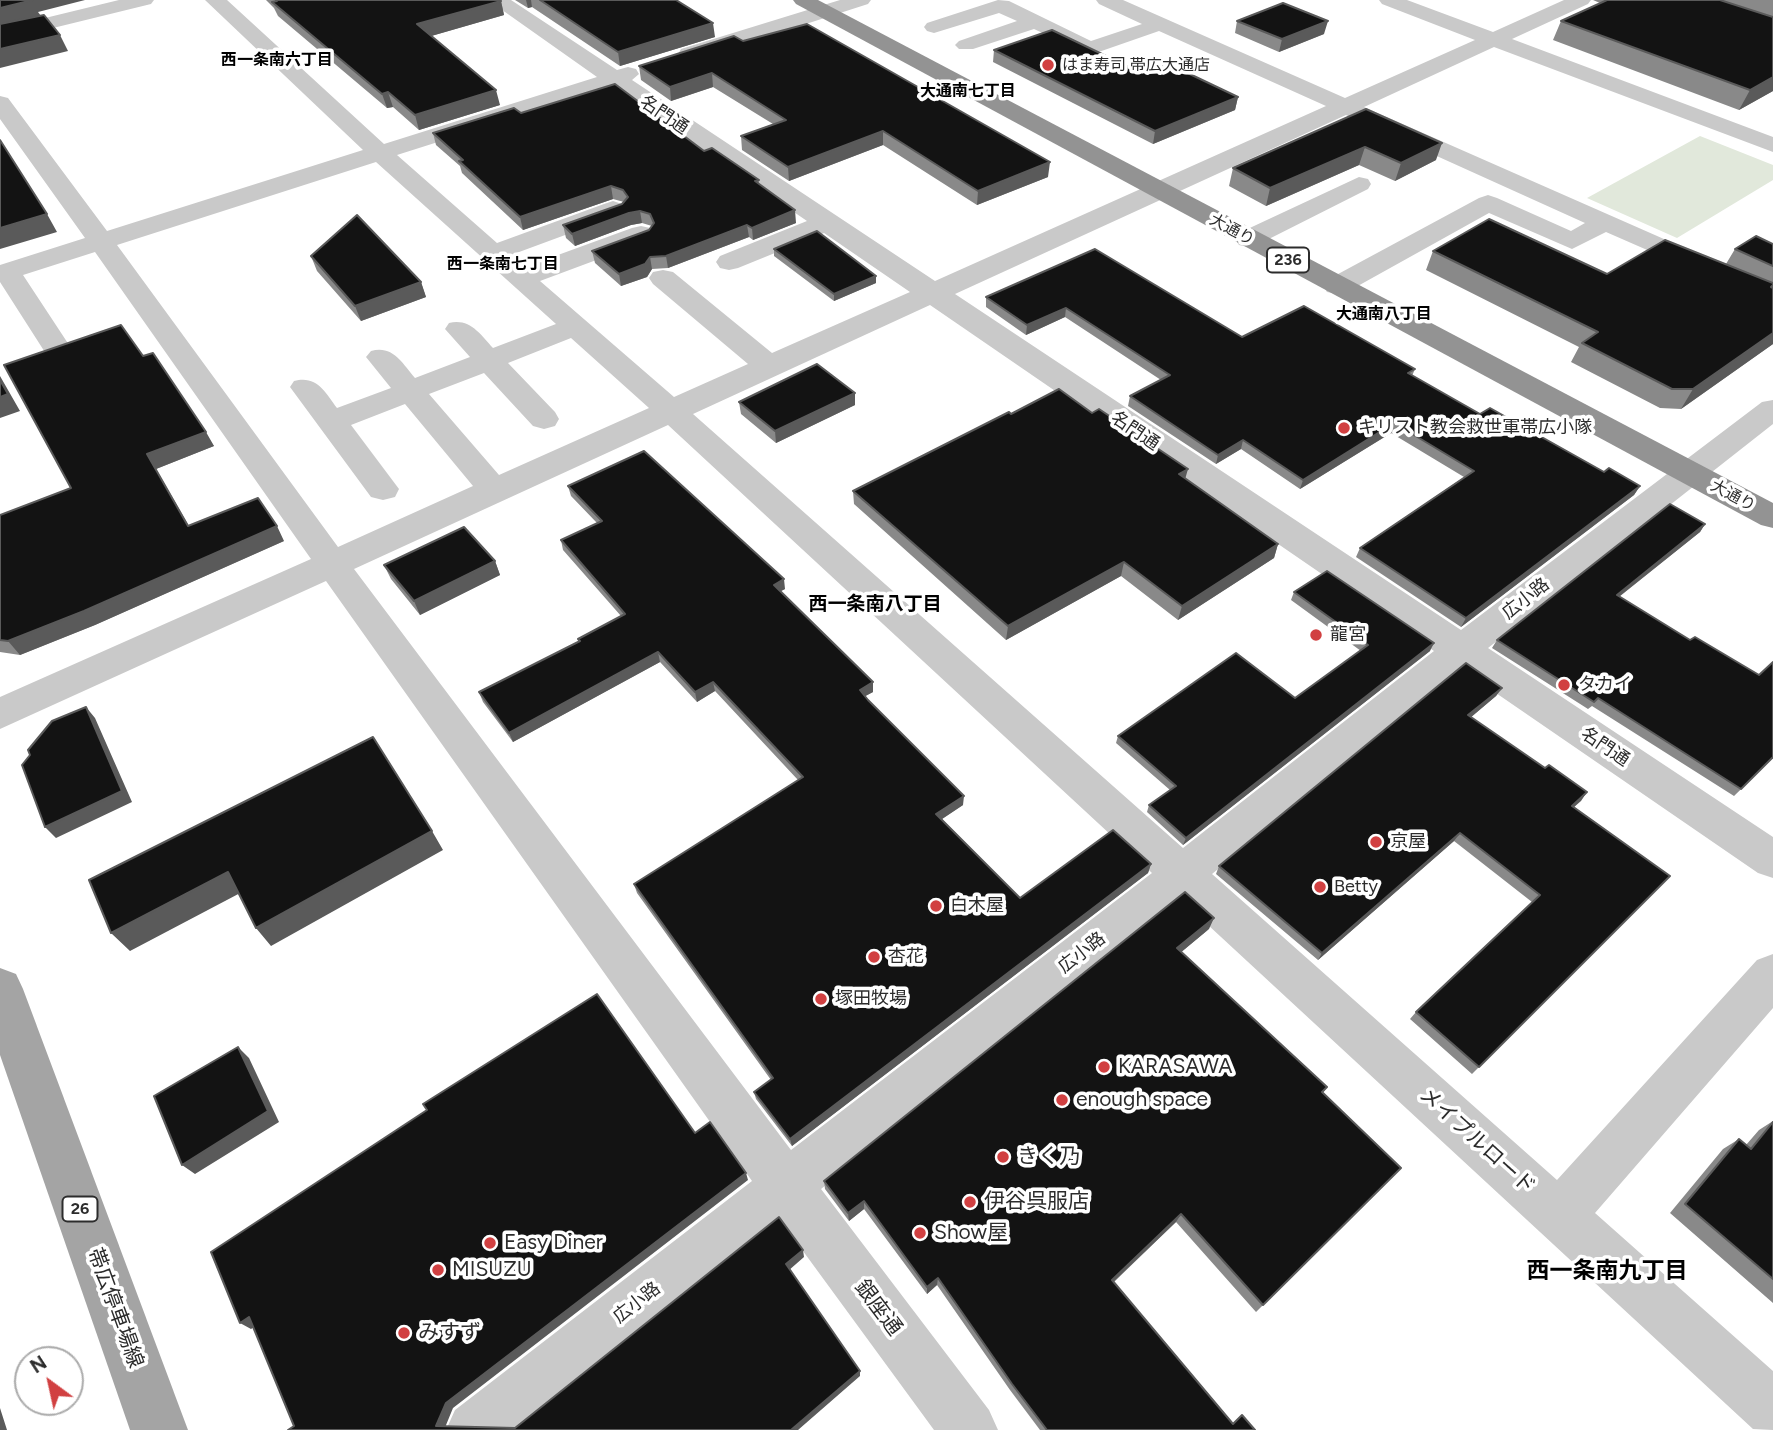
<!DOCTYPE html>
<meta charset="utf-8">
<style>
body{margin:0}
#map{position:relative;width:1773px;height:1430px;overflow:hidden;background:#fff;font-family:Figtree,sans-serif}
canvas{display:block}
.north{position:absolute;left:14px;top:1346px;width:70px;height:70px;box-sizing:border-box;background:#fff;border:2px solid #ababab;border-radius:50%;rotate:327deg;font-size:19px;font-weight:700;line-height:28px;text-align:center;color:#2c2c2c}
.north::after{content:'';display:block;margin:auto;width:24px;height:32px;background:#d14041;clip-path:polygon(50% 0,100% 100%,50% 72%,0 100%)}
</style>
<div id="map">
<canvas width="1773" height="1430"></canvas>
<div class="north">N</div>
</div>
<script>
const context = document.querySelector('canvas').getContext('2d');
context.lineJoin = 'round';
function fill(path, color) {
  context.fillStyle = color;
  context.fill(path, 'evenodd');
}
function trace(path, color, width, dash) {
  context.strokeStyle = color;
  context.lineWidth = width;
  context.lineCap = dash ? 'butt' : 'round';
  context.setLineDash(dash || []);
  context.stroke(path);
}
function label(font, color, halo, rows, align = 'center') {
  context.font = font + ' Figtree,"Noto Sans JP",sans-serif';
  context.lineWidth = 7;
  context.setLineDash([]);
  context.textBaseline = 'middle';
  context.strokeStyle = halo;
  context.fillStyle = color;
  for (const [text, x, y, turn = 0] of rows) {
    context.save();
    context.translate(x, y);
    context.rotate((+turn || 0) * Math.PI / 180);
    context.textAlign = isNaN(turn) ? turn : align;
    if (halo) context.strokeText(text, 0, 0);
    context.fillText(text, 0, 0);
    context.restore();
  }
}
const green = new Path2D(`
 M1700,136L1773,165V180L1677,238L1587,198Z`);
const minor = new Path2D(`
 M119,0H154L151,4L0,41V29Z
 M205,0H227L384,144L597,77L488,0H511L617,70L628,67L636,69L639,74L632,80L935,281L1326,106L1159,31L1090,55L1034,29L973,49H959L955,45L959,41L1017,21L999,13L934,33L927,31L924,27L927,23L998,0L1009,1L1091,41L1142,24L1099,4L1096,0H1123L1345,98L1475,40L1382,4L1379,0H1407L1493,32L1564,0H1591L1588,4L1512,39L1773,137V152L1494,47L1364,107L1773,287V305L1606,232L1572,249L1489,213L1347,292L1337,294L1327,292L1323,286L1327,280L1479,198L1488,195L1497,198L1571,231L1585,223L1346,115L955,294L1461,630L1762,402L1773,400V424L1488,648L1773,837V878L1758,873L1461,669L1212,874L1557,1180L1757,960L1773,954V1008L1595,1213L1773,1371V1430L1753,1429L1181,900L821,1189L989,1410L998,1430H934L781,1221L520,1430H446L455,1410L752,1181L326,581L0,729V697L311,559L95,252L23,275L73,351L68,357L58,360L48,357L0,282V265L85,238L0,119V96L8,98L107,231L363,150ZM611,87L807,221L720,256L716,262L720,268L729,270L738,268L824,233L910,292L772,353L673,272L663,270L653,272L649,278L653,284L748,364L674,397L540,281L650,240L654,234L650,228L641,226L632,228L525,267L511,255L622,214L626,209L622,204L613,201L604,204L497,243L397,155ZM376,162L556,324L493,348C480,334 470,318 449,323L445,329L470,357L415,378C402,363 393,345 371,351L366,357L391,388L337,408C325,392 317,375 294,381L290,387L371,497L383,500L395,497L399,489L351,425L405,404L473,486L338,547L117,245ZM930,305L1434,651L1183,848L693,414ZM571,338L649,408L499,475L429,394L484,373L533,426L544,429L555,426L559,419L555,412L508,363ZM668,425L1152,873L791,1150L354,569Z
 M840,0H871L868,4L697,59H681L678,54L681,49Z
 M1359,177L1368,179L1371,184L1368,189L1257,245L1248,247L1239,245L1235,239L1239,233Z`);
const major = new Path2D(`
 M0,968L16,974L23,989L188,1430H130L0,1055Z`);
const highway = new Path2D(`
 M793,0H818L1773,503V528L1761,525L796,4Z`);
const wall = new Path2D(`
 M266,0H500L501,1L504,15L431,36L500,105L419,130L393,107L387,108L278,16L274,8Z
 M515,0H676L715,37L620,66L532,7L528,8Z
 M1593,0H1773V91L1739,110L1553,40L1561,21L1600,3Z
 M1237,21L1324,34L1279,52L1235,33Z
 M743,41L1048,177L977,205L883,145L789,181L742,150L741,136L773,124L713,87L671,101L641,80L639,66Z
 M994,50L1238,97L1235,110L1153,144L993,62Z
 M1366,109L1436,160L1395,181L1359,165L1266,206L1229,186L1233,168Z
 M521,113L704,151L759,180V184L796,223L753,240L749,237L668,268L652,269L647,277L621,286L595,263L592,251L649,230L652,226L642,223L631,225L575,246L566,238L563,225L622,204L624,202L613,199L523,230L462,173L460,166L436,145L433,133Z
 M1773,244V344L1681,409L1660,408L1571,362L1579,347L1426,270L1433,251L1607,274L1755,276L1726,264L1735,249Z
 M774,249L876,276V283L834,301L774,256Z
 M1095,249L1242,337L1415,369L1412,376L1480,414L1604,472L1640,486L1634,495L1461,627L1356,557L1360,548L1464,477L1391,433L1300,489L1241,449L1216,464L1128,406L1130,396L1161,380L1065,317L1026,335L986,307V297Z
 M311,256L421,282L426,297L361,321L317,271Z
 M143,356L214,446L156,469L189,526L284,541L95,625L20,655L0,652V515L71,488Z
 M855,393V405L776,443L741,414L739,402Z
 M1011,414L1185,478L1278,544L1274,558L1178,620L1121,576L1006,640L854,504L853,491Z
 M568,486L785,589L781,591L873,692L865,696L963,805L942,819L1020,898L1151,864L1148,873L792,1146L756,1099L754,1092L771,1080L637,893L634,884L798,780L715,691L697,702L660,662L513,742L483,702L479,692L579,642L578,639L621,616L563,550L561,540L597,523L571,496Z
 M1705,524L1700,532L1619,597L1690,640L1759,675L1773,662V759H1772L1734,796L1592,706L1588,709L1492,648L1497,640Z
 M495,561L500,575L420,615L391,579L384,565Z
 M1294,592L1430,651L1183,845L1147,812L1149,805L1170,790L1116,743L1118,736L1295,698L1361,651L1291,600Z
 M1502,688L1496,696L1471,717L1545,768L1587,792L1574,807L1670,876L1472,1074L1410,1019L1416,1012L1532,902L1454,841L1318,960L1216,874L1219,866Z
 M1209,929L1181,952L1327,1087L1323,1093L1401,1168L1256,1312L1176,1222L1114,1282L1233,1423L1242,1415L1255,1430H1040L1010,1390L937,1285L927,1294L864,1209L849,1221L825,1189L824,1181Z
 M1773,1121V1303L1670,1213L1723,1149L1739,1139L1746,1145L1759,1130Z`);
const shadedWall = new Path2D(`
 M31,0H85L38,12L41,16L0,26V8Z
 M526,0H531L532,7L528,8Z
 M501,1L504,15L421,39L417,24Z
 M1328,21L1324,34L1279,52L1282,39Z
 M713,23L715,37L620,66L618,52Z
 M60,35L68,51L0,68V49Z
 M712,73L713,87L671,101L670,87Z
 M1773,77V91L1739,110L1750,90Z
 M496,90L500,105L419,130L415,115Z
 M388,92L393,107L387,108L382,94Z
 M1238,97L1235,110L1153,144L1155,131Z
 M883,131V145L789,181L788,167Z
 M1442,143L1436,160L1395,181L1401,163Z
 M1365,147L1359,165L1266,206L1270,188Z
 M1050,162L1048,177L977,205L978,191Z
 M611,186L613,199L523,230L520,217Z
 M795,210L796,223L753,240L752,228Z
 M640,211L642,223L631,225L575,246L572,234L629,213Z
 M47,214L57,232L0,249V228Z
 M747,225L749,237L668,268L666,256Z
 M650,257L652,269L647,277L621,286L619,274Z
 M876,276V283L834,301V294Z
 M421,282L426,297L361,321L355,306Z
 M1066,308L1065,317L1026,335L1027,325Z
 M1773,333V344L1681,409L1693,389Z
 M0,376L20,411L0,418Z
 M855,393V405L776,443L775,431Z
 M1394,423L1391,433L1300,489L1303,480Z
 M206,432L214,446L156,469L147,454Z
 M1243,440L1241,449L1216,464L1218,455Z
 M1188,469L1184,483L1179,474Z
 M1640,486L1634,495L1461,627L1466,618Z
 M1705,524L1700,532L1611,603L1617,595Z
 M277,526L284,541L95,625L20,655L8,641Z
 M1278,544L1274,558L1178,620L1182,606Z
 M495,561L500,575L420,615L414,601Z
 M1124,562L1121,576L1006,640L1008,626Z
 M784,579L785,589L775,594L774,585Z
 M1434,643L1430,651L1183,845L1186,838Z
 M658,652L660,662L513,742L509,733Z
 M713,682L715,691L697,702L695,692Z
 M873,682V692L860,699V690Z
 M1502,688L1496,696L1463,724L1468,715Z
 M86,707L95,718L132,802L56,838L45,827Z
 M1587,792L1581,801L1566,814L1572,806Z
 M964,796L963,805L936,823V814Z
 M432,831L443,850L271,946L256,928Z
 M1460,833L1454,841L1318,960L1322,953Z
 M1151,864L1148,873L792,1146L790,1139Z
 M228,872L244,891L130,951L111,933Z
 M1214,918L1209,929L1173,959L1177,948Z
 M238,1047L249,1058L279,1122L195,1174L182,1165Z
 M746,1173L748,1180L453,1408L444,1430L436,1426L446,1403Z
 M864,1201V1209L849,1221L848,1213Z
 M1181,1214L1176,1222L1108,1287L1112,1280Z
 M803,1250L804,1257L788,1271L786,1264Z
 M938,1278L937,1285L927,1294V1287Z
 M249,1317L260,1323L251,1329L240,1323Z
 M860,1371V1376L798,1430H791Z
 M0,1408L7,1430H0Z`);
const building = new Path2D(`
 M0,0H33L0,8Z
 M276,0H500L501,1L417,24L496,90L415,115L388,92L382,94L272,2L277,1Z
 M540,0H676L713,23L618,52Z
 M1607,0H1720L1773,17V77L1750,90L1561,21Z
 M1283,3L1328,21L1282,39L1237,21Z
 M44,15L60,35L0,49V24Z
 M807,24L1050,162L978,191L883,131L788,167L741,136L786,120L712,73L670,87L639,66L734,36L743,41Z
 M1052,30L1129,67L1154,57L1238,97L1155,131L994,50Z
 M615,84L704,151L712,148L759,180L755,181L795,210L752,228L747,225L666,256L650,257L645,264L619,274L592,251L649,230L654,223L650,214L640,211L629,213L572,234L563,225L622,204L628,197L623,190L611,186L520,217L459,161L463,160L433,133L514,108L521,113Z
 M1366,109L1442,143L1401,163L1365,147L1270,188L1233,168Z
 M0,140L47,214L0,228Z
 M357,215L421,282L355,306L311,256Z
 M1489,219L1607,274L1665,240L1773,283V285L1771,287L1773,288V333L1693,389H1672L1582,343L1598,332L1433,251Z
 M817,231L876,276L834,294L774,249Z
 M1756,236L1773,244V266L1735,249Z
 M1095,249L1242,337L1304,306L1415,369L1408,373L1480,414L1490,408L1604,472L1609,468L1640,486L1466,618L1360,548L1474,471L1394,423L1303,480L1243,440L1218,455L1130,396L1170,375L1066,308L1027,325L986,297Z
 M121,325L143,356L153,353L206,432L147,454L188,526L258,498L277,526L84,611L8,641L0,640V515L71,488L4,365Z
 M817,364L855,393L775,431L739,402Z
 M0,380L8,394L0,397Z
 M1059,389L1092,413L1099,409L1188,469L1179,474L1278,544L1182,606L1124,562L1008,626L853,491L1009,412L1011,414Z
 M644,451L784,579L774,585L873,682L860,690L868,700L964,796L936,814L1020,898L1113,830L1151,864L790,1139L754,1092L773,1078L634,884L803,777L713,682L695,692L658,652L509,733L479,692L580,641L578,639L625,614L561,540L602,521L568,486Z
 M1670,504L1705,524L1617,595L1690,640L1695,637L1759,675L1773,662V757L1741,789L1598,698L1594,702L1497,640Z
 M464,527L495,561L414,601L384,565Z
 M1327,571L1434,643L1186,838L1149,805L1176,786L1118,736L1236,653L1295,698L1368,645L1294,592Z
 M1466,663L1502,688L1468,715L1545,768L1549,765L1587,792L1572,806L1670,876L1479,1067L1416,1012L1540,895L1460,833L1322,953L1219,866Z
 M86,707L122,791L45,827L22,765L30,755L28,750L52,721Z
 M373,737L432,831L256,928L228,872L111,933L89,880Z
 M1185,892L1214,918L1177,948L1327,1087L1322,1092L1401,1168L1263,1305L1181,1214L1112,1280L1233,1424L1242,1415L1255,1430H1047L1012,1384L938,1278L927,1287L864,1201L848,1213L824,1181Z
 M597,994L695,1133L710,1122L746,1173L446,1403L436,1426L515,1428L779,1217L803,1250L786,1264L860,1371L791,1430H288L294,1426L249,1317L240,1323L211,1252L427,1110L423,1104Z
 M238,1047L268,1111L182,1165L154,1096Z
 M1773,1122V1279L1685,1204L1739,1139L1751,1149Z`);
const markers = [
 [1048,65,7,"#d14041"],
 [1344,428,7,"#d14041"],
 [1316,635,7,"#d14041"],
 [1564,685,7,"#d14041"],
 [1376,842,7,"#d14041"],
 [1320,887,7,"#d14041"],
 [936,906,7,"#d14041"],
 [874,957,7,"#d14041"],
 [821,999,7,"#d14041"],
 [1104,1067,7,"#d14041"],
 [1062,1100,7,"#d14041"],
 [1003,1157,7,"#d14041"],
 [970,1202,7,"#d14041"],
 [920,1233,7,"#d14041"],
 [490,1243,7,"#d14041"],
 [438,1270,7,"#d14041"],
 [404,1333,7,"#d14041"]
];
const farNeighbourhoodnames = [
 ["西一条南六丁目",277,60],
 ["大通南七丁目",968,91],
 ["西一条南七丁目",503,264],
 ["大通南八丁目",1384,314]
];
const farPoinames = [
 ["はま寿司 帯広大通店",1062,65]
];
const farStreetnames = [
 ["大通り",1232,230,28],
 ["大通り",1733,496,28]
];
const shields = [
 [1288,260,42],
 [80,1209,35]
];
const shieldNames = [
 ["236",1288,260],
 ["26",80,1209]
];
const streetNames = [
 ["名門通",664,115,34],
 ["名門通",1135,431,34],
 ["広小路",1526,599,-38],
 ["名門通",1605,747,34],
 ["広小路",1082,953,-38],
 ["広小路",637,1303,-38]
];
const poiNames = [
 ["キリスト教会救世軍帯広小隊",1358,428],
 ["龍宮",1330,635],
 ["タカイ",1578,685],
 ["京屋",1390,842],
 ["Betty",1334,887],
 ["白木屋",950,906],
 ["杏花",888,957],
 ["塚田牧場",835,999]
];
const neighbourhoodNames = [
 ["西一条南八丁目",875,604]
];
const nearPoinames = [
 ["KARASAWA",1118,1067],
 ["enough space",1076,1100],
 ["きく乃",1017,1157],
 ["伊谷呉服店",984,1202],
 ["Show屋",934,1233],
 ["Easy Diner",504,1243],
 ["MISUZU",452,1270],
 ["みすず",418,1333]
];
const nearStreetnames = [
 ["メイプルロード",1477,1141,42],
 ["帯広停車場線",115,1308,70],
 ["銀座通",878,1308,53]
];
const nearNeighbourhoodnames = [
 ["西一条南九丁目",1607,1271]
];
fill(green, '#e1e8db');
fill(minor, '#c9c9c9');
fill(major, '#a4a4a4');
fill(highway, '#939393');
fill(wall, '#898989');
fill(shadedWall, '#5a5a5a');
fill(building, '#131313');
trace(building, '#5a5a5a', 2);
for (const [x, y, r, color] of markers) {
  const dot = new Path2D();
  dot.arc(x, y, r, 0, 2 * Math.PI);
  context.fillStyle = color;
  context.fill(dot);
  trace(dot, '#fff', 2.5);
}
label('bold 16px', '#000', '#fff', farNeighbourhoodnames);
label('16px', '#2c2c2c', '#fff', farPoinames, 'left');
label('16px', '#2c2c2c', '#fff', farStreetnames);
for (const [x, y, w] of shields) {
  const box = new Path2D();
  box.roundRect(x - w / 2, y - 12.5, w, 25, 5);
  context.fillStyle = '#fff';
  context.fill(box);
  trace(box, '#2c2c2c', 2);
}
label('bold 16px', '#2c2c2c', null, shieldNames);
label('18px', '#2c2c2c', '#fff', streetNames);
label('18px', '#2c2c2c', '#fff', poiNames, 'left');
label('bold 19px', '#000', '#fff', neighbourhoodNames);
label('21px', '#2c2c2c', '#fff', nearPoinames, 'left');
label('21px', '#2c2c2c', '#fff', nearStreetnames);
label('bold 23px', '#000', '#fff', nearNeighbourhoodnames);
</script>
